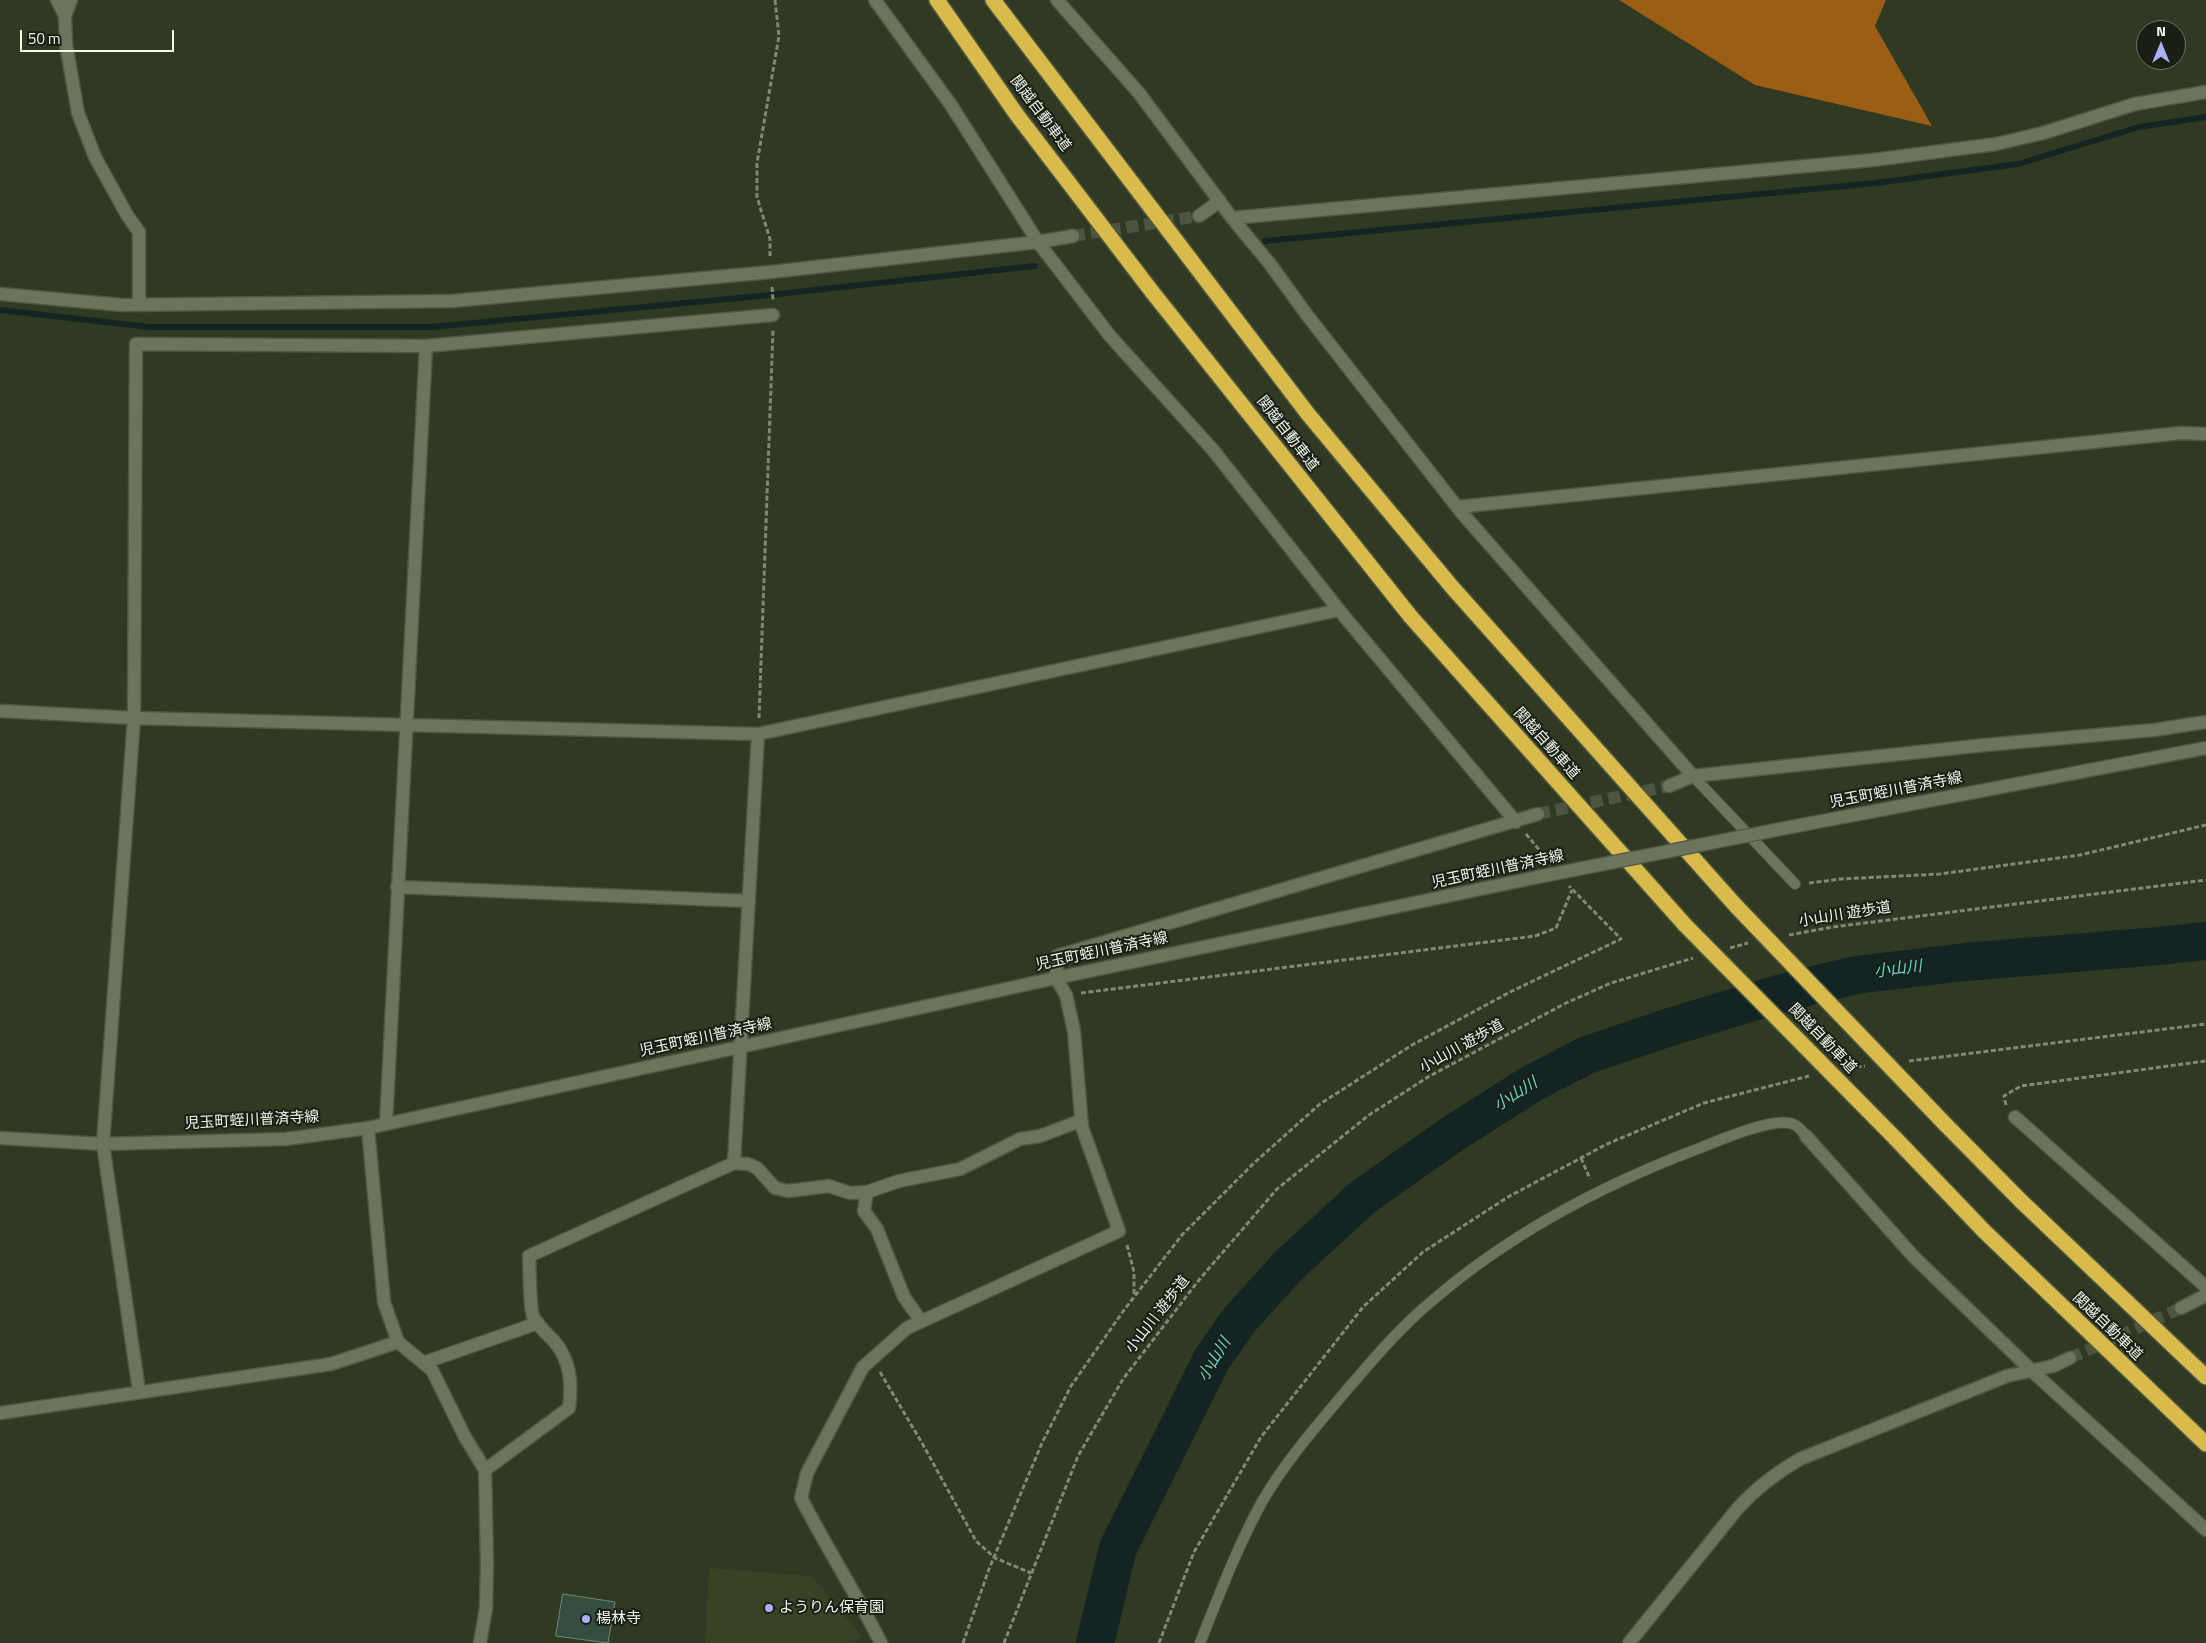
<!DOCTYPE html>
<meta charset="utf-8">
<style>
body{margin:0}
#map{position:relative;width:2206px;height:1643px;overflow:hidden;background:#303922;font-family:"Titillium Web",sans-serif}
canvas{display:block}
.north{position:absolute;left:2136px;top:20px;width:50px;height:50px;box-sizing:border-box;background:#1a1e14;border:1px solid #707469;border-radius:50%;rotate:0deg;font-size:14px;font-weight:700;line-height:20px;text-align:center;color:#f0f6e8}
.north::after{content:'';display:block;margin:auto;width:18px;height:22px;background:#acaffb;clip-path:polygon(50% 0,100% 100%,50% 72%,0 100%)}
.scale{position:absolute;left:20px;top:30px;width:154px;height:22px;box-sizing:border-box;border:2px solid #f0f6e8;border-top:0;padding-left:6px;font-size:15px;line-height:18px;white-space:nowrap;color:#f0f6e8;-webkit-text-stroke:4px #1a1e14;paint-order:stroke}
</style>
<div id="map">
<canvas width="2206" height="1643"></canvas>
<div class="north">N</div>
<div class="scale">50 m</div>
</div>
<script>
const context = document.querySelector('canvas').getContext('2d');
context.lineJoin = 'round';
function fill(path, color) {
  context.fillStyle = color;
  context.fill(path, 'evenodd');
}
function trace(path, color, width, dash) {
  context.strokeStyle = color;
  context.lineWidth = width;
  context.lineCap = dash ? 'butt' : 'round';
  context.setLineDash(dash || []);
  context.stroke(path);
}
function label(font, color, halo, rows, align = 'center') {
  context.font = font + ' "Titillium Web","Noto Sans JP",sans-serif';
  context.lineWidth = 4;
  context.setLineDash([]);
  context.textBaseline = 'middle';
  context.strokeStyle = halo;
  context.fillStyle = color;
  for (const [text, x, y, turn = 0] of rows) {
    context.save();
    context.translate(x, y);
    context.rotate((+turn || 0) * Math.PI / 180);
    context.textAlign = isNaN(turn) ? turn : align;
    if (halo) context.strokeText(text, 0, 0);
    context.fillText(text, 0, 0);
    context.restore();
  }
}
const built = new Path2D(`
 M709,1568L812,1576L863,1638L843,1643H705Z`);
const forest = new Path2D(`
 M1619,0H1886L1875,26L1932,126L1755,85Z`);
const stream = new Path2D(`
 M1265,241L1876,183L2018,164L2139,127L2206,117
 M0,310L149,327H432L760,296L1035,266`);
const river = new Path2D(`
 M1095,1643L1118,1548L1212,1359L1240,1319L1289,1265L1363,1197L1454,1133L1531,1084L1587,1055L1667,1028L1782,993L1856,975L1965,962L2159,946L2206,941`);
const building = new Path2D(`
 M563,1594L615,1602L608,1643L556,1636Z`);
const minorTunnel = new Path2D(`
 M1073,236L1199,216
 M1538,814L1669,786
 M2070,1358L2181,1308`);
const path = new Path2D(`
 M770,256V239L757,197V163L779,36L775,0
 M772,287L773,301
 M759,718L773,330
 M1526,834L1546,858
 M1809,883L1841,879L1940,874L2080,855L2206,825
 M1789,935L1833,927L2206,880
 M1730,948L1748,943
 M1081,993L1535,936L1556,928L1572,890
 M1909,1061L2206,1024
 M1849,1068L1865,1066
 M2006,1105L2004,1096L2021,1086L2206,1061
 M1581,1158L1590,1179
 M1127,1245L1134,1272V1295
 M880,1372L922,1443L976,1541L995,1558L1031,1573
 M963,1643L989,1569L1042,1443L1071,1386L1124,1310L1182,1235L1255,1162L1320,1104L1412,1045L1512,991L1621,939L1569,886
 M1004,1643L1078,1456L1123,1379L1199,1280L1277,1189L1369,1115L1428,1077L1566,1003L1611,983L1693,958
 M1159,1643L1194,1552L1261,1437L1363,1307L1423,1252L1508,1197L1607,1144L1704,1103L1809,1076`);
const service = new Path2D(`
 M1693,776L1795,884
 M1200,1643C1219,1595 1238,1545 1263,1500C1284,1464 1313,1430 1340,1398C1369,1364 1398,1329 1433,1300C1511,1233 1604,1184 1700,1148C1720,1140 1769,1119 1789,1123C1797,1124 1801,1130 1806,1136`);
const minor = new Path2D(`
 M57,0L65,16
 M71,0L65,16L66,44L78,113L95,157L127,215L139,232V305
 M1057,0L1139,93L1232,218L1270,264L1307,315L1461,512L1693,776
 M1199,216L1220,201
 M1232,218L1873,160L1996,144L2043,133L2135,104L2206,92
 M1038,242L1110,336L1213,450L1339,610L1516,822
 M0,294L122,305L452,301L771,272L1038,242L1073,236
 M1457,507L2181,433L2206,434
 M0,711L134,718L758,734L1339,610
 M1669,786L1693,776L1985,745L2154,730L2206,722
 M397,887L749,901
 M2015,1117L2206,1287
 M386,1124L426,346
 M368,1128L384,1302L398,1342L432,1370L465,1437L485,1470L487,1564L486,1608L480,1643
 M734,1163L748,1164L757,1168L775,1188L788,1191L829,1186L850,1193L867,1192L899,1181L960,1169L1020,1139L1040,1136L1080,1121
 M867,1192L864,1211L877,1229L904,1297L921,1321
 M2181,1308L2206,1295
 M423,1363L538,1323
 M139,1391L103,1144L134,718L136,344L426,346L773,315
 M0,1413L331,1364L398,1342
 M485,1470L569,1408C572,1384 571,1361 554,1341C547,1334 539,1327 534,1318C529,1309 530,1268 529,1256L734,1163L758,734
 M881,1643C856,1593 826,1547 801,1498L807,1473L863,1367L907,1328L1119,1231L1082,1127L1074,1031L1066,995L1056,978L1057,956L1538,814
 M1629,1643L1738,1508C1757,1487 1776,1473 1800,1459L2007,1376L2053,1366L2070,1358`);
const tertiary = new Path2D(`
 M875,0L951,105L1038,242
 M1806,1136L1914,1257L2032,1371L2206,1530`);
const secondary = new Path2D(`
 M1796,826L2206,748
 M0,1138L103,1144L286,1139L368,1128L1056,978L1538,877`);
const motorway = new Path2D(`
 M937,0L1017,115L1153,293L1411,617L1685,925
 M993,0L1308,414L1452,587L1736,906
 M1945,1124L2021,1201L2206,1377
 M1895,1138L1984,1231L2206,1444`);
const secondaryBridge = new Path2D(`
 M1538,877L1796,826`);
const motorwayBridge = new Path2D(`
 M1736,906L1945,1124
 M1685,925L1895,1138`);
const markers = [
 [769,1608,5,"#acaffb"],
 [586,1619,5,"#acaffb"]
];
const streetNames = [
 ["関越自動車道",1040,114,53],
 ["関越自動車道",1287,434,52],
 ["関越自動車道",1546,744,48],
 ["児玉町蛭川普済寺線",1896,791,-11],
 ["児玉町蛭川普済寺線",1498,870,-12],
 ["小山川 遊歩道",1845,915,-9],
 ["児玉町蛭川普済寺線",1102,952,-12],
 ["児玉町蛭川普済寺線",706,1038,-12],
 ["関越自動車道",1822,1039,46],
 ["小山川 遊歩道",1462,1047,-29],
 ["児玉町蛭川普済寺線",252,1121,-3],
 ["小山川 遊歩道",1158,1315,-52],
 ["関越自動車道",2107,1327,44]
];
const poiNames = [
 ["ようりん保育園",779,1608],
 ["楊林寺",596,1619]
];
const waterNames = [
 ["小山川",1898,970,-7],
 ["小山川",1516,1095,-32],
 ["小山川",1215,1360,-59]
];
fill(built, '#384326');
fill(forest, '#9c5d15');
trace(stream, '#132422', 6);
trace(river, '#132422', 38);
fill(building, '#354d3e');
trace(building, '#708a79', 1);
trace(minorTunnel, '#4d5540', 12, [12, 6]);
trace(service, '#505844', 12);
trace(minor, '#505844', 15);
trace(tertiary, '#505844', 15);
trace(secondary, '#505844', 15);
trace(motorway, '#505844', 18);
trace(path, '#818875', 3, [5, 2.5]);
trace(service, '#6b755c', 10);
trace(minor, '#6b755c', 12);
trace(tertiary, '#6b755c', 12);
trace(secondary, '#6b755c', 12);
trace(motorway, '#d9bb4b', 15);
trace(secondaryBridge, '#505844', 15, []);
trace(motorwayBridge, '#505844', 18, []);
trace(secondaryBridge, '#6b755c', 12);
trace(motorwayBridge, '#d9bb4b', 15);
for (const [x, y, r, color] of markers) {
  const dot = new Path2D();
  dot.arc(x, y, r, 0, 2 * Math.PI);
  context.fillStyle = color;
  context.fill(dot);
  trace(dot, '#1a1e14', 2);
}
label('15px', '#f0f6e8', '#1a1e14', streetNames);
label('15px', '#f0f6e8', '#1a1e14', poiNames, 'left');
label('italic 16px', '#5addd4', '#1a1e14', waterNames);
</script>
